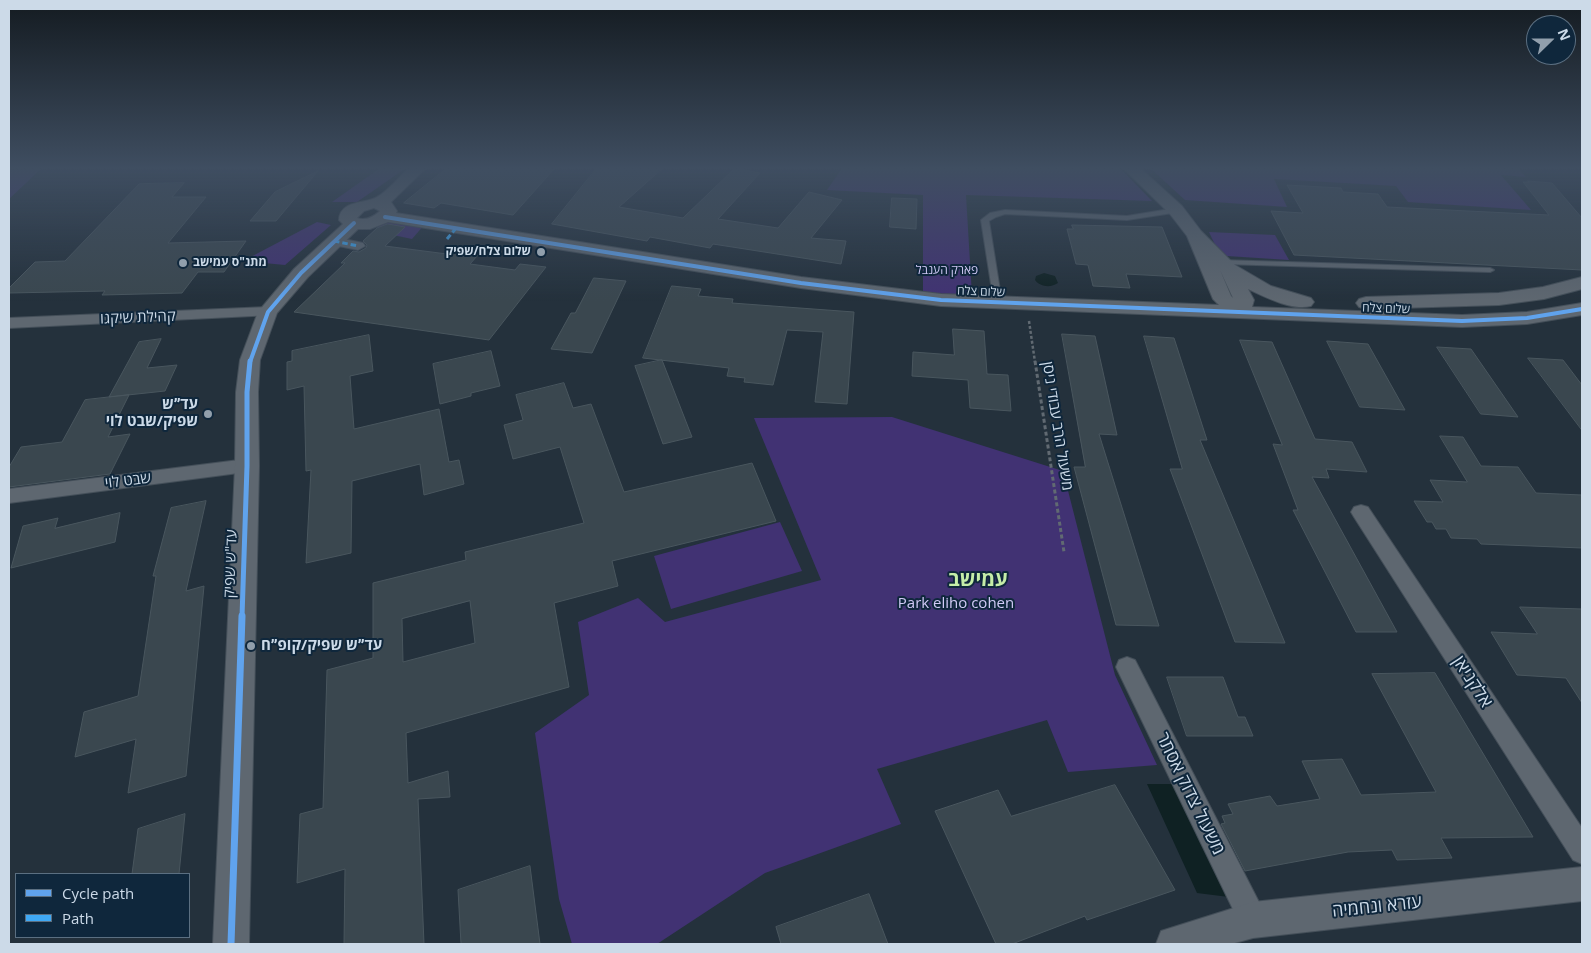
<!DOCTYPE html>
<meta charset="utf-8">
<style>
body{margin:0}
#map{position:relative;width:1591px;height:953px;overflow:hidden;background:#24313c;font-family:"Open Sans",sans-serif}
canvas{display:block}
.frame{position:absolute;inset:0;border:10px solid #ccdae8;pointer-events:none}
.legend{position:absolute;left:15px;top:873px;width:175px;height:65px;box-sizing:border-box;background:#0f273c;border:1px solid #5b6f81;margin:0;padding:6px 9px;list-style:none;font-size:15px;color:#ccdae8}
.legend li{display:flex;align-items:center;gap:10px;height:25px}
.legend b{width:25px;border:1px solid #5b6f81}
.north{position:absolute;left:1526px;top:15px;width:50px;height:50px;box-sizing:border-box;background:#0f273c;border:1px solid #5b6f81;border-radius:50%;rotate:68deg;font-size:14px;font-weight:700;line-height:20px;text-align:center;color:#ccdae8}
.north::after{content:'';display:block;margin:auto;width:18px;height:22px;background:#919fac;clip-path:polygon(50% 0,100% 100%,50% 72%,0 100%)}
</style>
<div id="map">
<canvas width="1591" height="953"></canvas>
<div class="frame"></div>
<ul class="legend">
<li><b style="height:6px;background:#60a3ed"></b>Cycle path</li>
<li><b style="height:6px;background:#3fa9f5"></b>Path</li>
</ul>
<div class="north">N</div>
</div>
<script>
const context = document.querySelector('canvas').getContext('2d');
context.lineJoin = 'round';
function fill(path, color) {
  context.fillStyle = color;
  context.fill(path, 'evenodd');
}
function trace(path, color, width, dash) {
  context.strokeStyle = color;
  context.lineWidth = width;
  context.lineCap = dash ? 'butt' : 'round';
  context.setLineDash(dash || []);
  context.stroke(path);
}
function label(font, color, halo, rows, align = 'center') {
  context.font = font + ' "Open Sans",Heebo,sans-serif';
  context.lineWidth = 4;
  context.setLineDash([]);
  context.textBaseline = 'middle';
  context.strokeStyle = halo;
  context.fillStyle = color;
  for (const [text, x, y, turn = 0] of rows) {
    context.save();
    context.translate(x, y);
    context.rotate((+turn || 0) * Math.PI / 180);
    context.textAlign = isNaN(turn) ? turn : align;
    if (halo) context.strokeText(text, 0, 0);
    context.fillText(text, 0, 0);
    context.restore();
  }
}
const green = new Path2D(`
 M380,168H406L357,202H332Z
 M842,168H1120L1152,201L966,195L972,296L923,293V195L827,190Z
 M1150,168H1518L1526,177L1501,175L1531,210L1408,202L1396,186L1274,179L1287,207L1185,200Z
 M41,169L9,199V170Z
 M388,217L425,224L412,239L374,231Z
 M317,222L331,225L285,265L243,261Z
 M1209,232L1275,235L1289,260L1227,256L1217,249Z
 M892,417L1063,471L1115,675L1157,765L1068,772L1047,720L877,769L901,824L765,873L657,944H572L559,899L535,733L589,695L578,622L638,598L665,622L821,580L754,418Z
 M780,522L802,571L671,609L654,556Z`);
const water = new Path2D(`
 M1044,273L1055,276L1058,283C1051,288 1040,287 1035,280L1036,276Z
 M1147,784H1173L1229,897L1197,893Z`);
const building = new Path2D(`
 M447,168H555L513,215L441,203L434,208L404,203Z
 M597,168H663L619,207L683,218L735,168L760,173L718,219L778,228L809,192L842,200L811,238L846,241L841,264L713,244L710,248L650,237L647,241L552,224Z
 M318,171L276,221H250L275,192Z
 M1528,181L1552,183L1582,218V270L1294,255L1271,211L1303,213L1287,185L1341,188L1343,192L1378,194L1387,207L1549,215L1523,182H1529Z
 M184,183L172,197H206L168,243L246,241L224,272H198L182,293L102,295L105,291L9,293V288L35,262L65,261L139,184Z
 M892,198L917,199L916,229L890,227Z
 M388,224L405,227L385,246L447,254L450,251L478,255L470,264L515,270L520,264L546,267L489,340L294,312L345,263H341L353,251L359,252L366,248L367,245L363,241L377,228Z
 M1072,225L1162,227L1182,277L1126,274L1130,288L1093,286L1088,265L1076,264L1067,229H1073Z
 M594,278L626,281L592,353L551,349L571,313H575Z
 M672,286L701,289L698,296L733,299L732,303L854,312L847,404L815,402L823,332L787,330L773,385L744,382L745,378L727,376L729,368L643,358Z
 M953,329L984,331L987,374L1008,375L1011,411L970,408L968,380L912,376L913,352L954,355Z
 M1062,334L1095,336L1117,435L1099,434L1159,626L1116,625L1074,467H1085Z
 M369,335L373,371L350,376L354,429L439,409L449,462L459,460L464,484L424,495L420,464L352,481L351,553L306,563L311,470L306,471L304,386L287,390V362L292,361V351Z
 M1144,336L1174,338L1207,440H1200L1285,643L1235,642L1170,469H1182Z
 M161,339L147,368L177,365L165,391L109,397L139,342Z
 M1240,340L1272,342L1315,439L1352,442L1367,472L1326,469L1329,478L1312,477L1397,632H1356L1293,510H1298L1273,444L1282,445Z
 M1327,341L1368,344L1405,410L1360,407Z
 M1437,347L1471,349L1518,417L1481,414Z
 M491,351L500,386L471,393V396L440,404L433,364Z
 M1528,358L1563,360L1582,385V430Z
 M662,360L692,437L663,444L635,366Z
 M564,383L573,408L591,404L624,492L752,463L776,521L612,561L618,586L554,603L569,687L406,733L408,783L448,771L450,797L418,799L424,944H344L345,869L297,883L300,814L323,808L327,670L373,658V583L466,560L465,552L584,523L560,447L513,459L504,425L523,420L516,395ZM470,601L475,643L403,662L402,619Z
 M129,395L108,437L130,434L110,474L9,487V467L21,447L62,442L85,400Z
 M1440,436L1463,437L1481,466L1518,467L1536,493L1582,495V548L1481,544L1477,539L1451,538L1446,529H1436L1432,522H1427L1414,501L1443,502L1430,480L1467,482Z
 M206,501L186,591L204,586L186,776L128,793L136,739L75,757L84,712L138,696L156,576H153L171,508Z
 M120,513L115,542L11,568L23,526L58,518L55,528Z
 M1520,607L1582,609V703L1566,678L1517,675L1491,632L1537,634Z
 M1435,673L1533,837L1441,838L1452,858L1397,860L1392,850L1348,852L1245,871L1221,824L1225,823L1222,816L1233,814L1228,804L1270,796L1277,806L1320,799L1302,761L1342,759L1361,795L1436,792L1372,674Z
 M1167,677H1223L1238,717H1245L1253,736H1187Z
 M1115,785L1175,890L1087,920L1085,916L1012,944H996L935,811L998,790L1011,816Z
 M185,814L179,874H132L138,829Z
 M530,866L540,944H461L458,890Z
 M869,894L888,944H781L776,927Z`);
const pathFar1 = new Path2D(`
 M1029,321L1035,362`);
const path = new Path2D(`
 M1035,361L1064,552`);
const service = new Path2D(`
 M1176,208L1180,210L1179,212L1127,220L1005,214L996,217L989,221L1002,303L998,305L994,303L981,220L990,213L1005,210L1127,216Z
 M1220,260L1490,268L1494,270L1490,272L1223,264H1220Z`);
const minor = new Path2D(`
 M334,237L363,243L365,246L358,250L329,244L327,241Z
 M268,307L273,309L276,312L273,315L9,328V318Z
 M247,459L254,461L256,466L254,471L9,503V489Z
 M1361,505L1368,507L1582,828V864L1573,860L1354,517L1351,512L1354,507Z
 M1127,657L1135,660L1263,910L1267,920L1263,930L1253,934L1243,930L1116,667L1119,660Z`);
const tertiary = new Path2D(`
 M409,168H426L391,202L397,211L396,213L801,277L941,294L1219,305L1213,299L1187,236L1170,214L1123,168H1140L1182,206L1201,231L1235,265L1271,286L1311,298L1314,302L1311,306C1292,311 1265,297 1248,289L1254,300L1252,307L1462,315L1527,312L1582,303V315L1527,324L1462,327L941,306L801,288L388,222L370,229H358L308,277L277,313L260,360L258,392L259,466L249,944H213L235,466L236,392L240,360L258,312L294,269L343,224L339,220C340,200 365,204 377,197C388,191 399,177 409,168ZM374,208L380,211C373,217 366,221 357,218L364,211ZM1220,270L1233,298L1231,296Z
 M1582,277V289L1544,299L1499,305L1366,309L1359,307L1356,303L1359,299L1366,297L1499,293L1543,287Z
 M1582,867V901L1253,938L1231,944H1156L1161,931L1253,902Z`);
const quiet = new Path2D(`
 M447,239L457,227
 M334,241L358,246`);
const cyclewayFar2 = new Path2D(`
 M385,217L801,283L941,300L1462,321L1527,318L1582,309
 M250,362L268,312L301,273L354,223`);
const cyclewayFar1 = new Path2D(`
 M242,617L247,466V392L250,361`);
const cycleway = new Path2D(`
 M231,944L242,616`);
const markers = [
 [541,252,5,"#919fac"],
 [183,263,5,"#919fac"],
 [208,414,5,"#919fac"],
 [251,646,5,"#919fac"]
];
const farPoinames = [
 ["שלום צלח/שפיק",531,252],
 ["מתנ\"ס עמישב",193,263,"left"]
];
const farParknames = [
 ["פארק הענבל",947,271]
];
const farStreetnames = [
 ["שלום צלח",981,292,2],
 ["שלום צלח",1386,309,2]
];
const streetNames = [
 ["קהילת שיקגו",138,318,-2],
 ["משעול הרב עבודי ניסן",1057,426,81],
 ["שבט לוי",128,481,-7],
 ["עד\"ש שפיק",231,564,-88]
];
const poiNames = [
 ["עד״ש",198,405],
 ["שפיק/שבט לוי",198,422],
 ["עד״ש שפיק/קופ״ח",261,646,"left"]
];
const parkNames = [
 ["Park eliho cohen",956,604]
];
const nearStreetnames = [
 ["אלקניאן",1472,682,57],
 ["משעול צדוק אסתר",1190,794,64],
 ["עזרא ונחמיה",1377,907,-6]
];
const districtNames = [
 ["עמישב",978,580]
];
fill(green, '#413273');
fill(water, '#0f2123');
fill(building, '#3a474f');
trace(building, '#49565e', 1);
trace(service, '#444f59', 2);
trace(minor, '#444f59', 2);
trace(tertiary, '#444f59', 2);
trace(pathFar1, '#616a72', 2.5, [3, 2]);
trace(path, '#616a72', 3, [4, 2.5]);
fill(service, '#5e6770');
fill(minor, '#5e6770');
fill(tertiary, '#5e6770');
trace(quiet, '#3fa9f5', 3, [5.5, 3]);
trace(cyclewayFar2, '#60a3ed', 4);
trace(cyclewayFar1, '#60a3ed', 5);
trace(cycleway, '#60a3ed', 7);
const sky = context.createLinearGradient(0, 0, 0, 301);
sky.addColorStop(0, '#141b21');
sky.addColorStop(0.56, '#3f4e61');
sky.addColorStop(1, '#3f4e6100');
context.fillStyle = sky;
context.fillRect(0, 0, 1591, 301);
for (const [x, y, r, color] of markers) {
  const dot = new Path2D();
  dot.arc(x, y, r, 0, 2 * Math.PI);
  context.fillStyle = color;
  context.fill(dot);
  trace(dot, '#0f273c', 2);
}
label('bold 12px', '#ccdae8', '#0f273c', farPoinames, 'right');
label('12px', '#d1caf6', '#0f273c', farParknames);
label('12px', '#ccdae8', '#0f273c', farStreetnames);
label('15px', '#ccdae8', '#0f273c', streetNames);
label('bold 15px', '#ccdae8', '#0f273c', poiNames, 'right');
label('15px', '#d1caf6', '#0f273c', parkNames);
label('18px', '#ccdae8', '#0f273c', nearStreetnames);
label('bold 20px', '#c5eda8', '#0f273c', districtNames);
</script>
